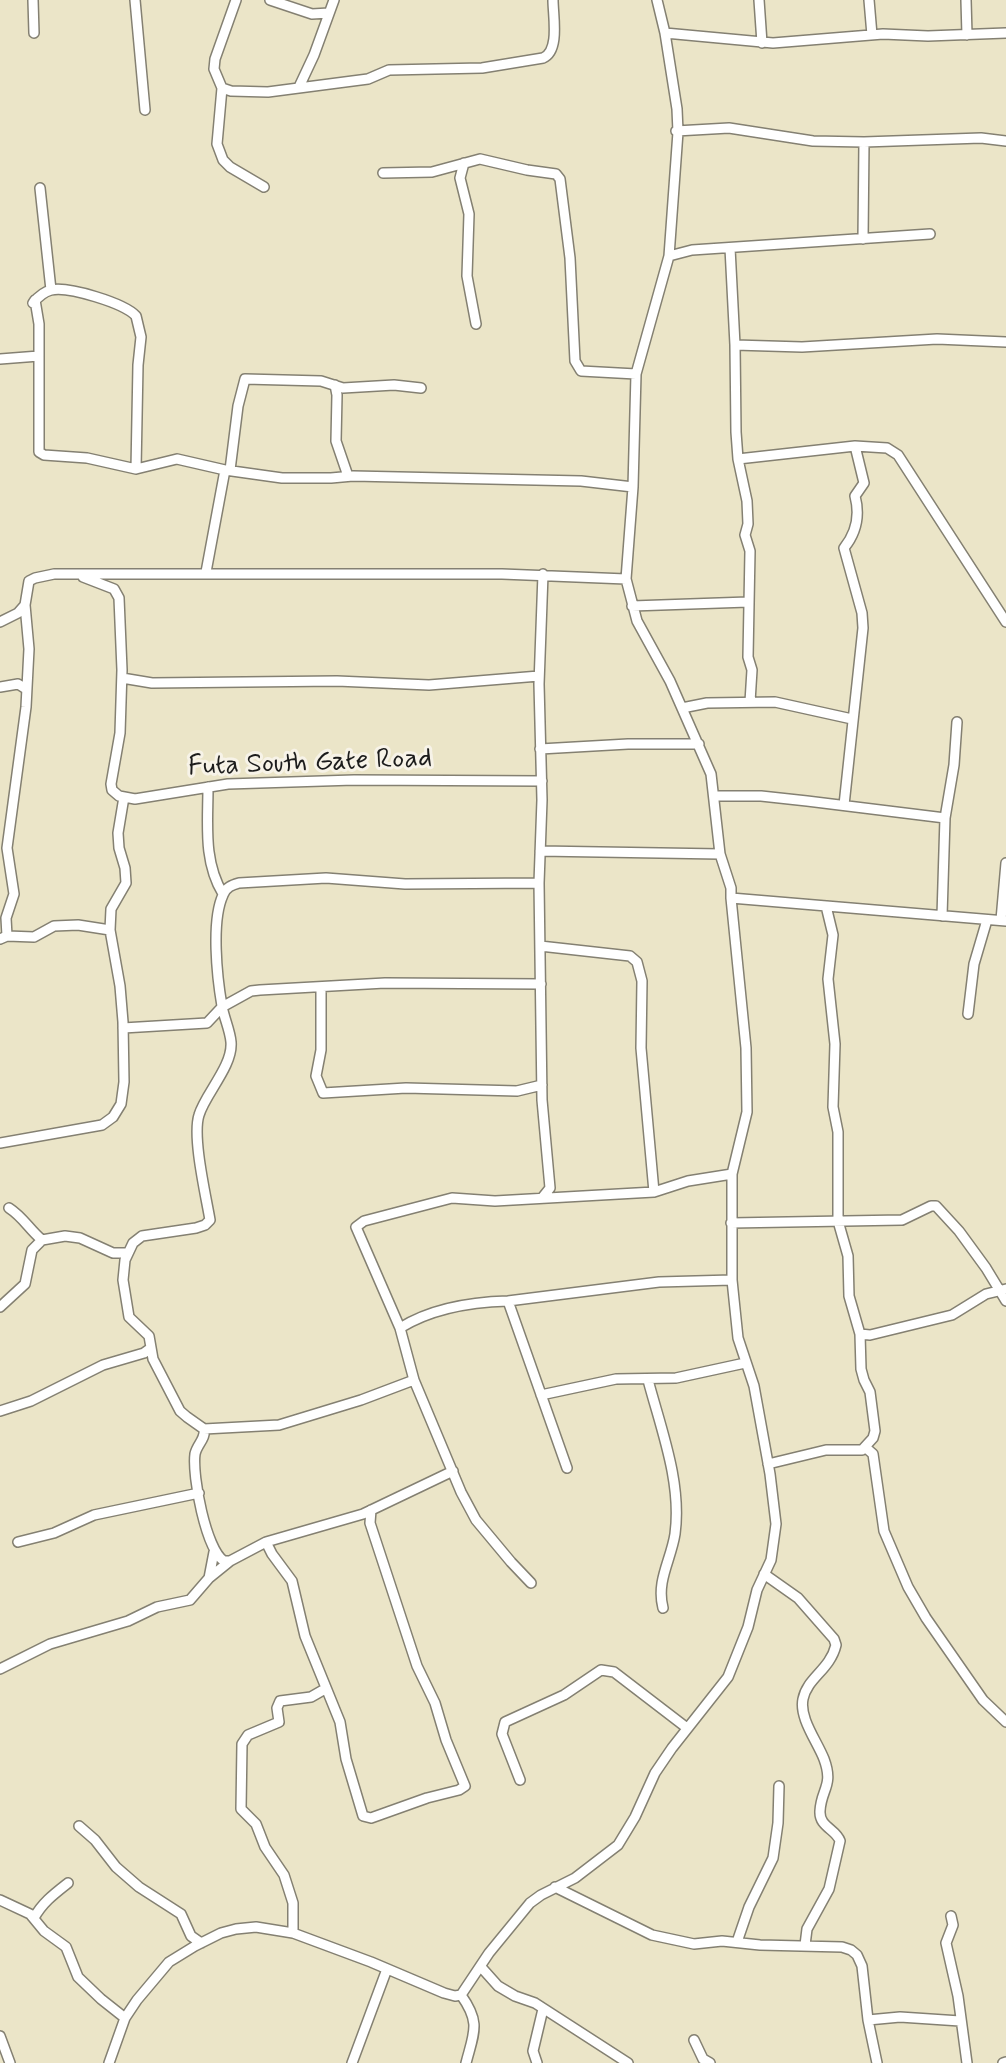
<!DOCTYPE html>
<style>
body{margin:0}
canvas{display:block;background:#ebe5c8}
</style>
<canvas width="1006" height="2063"></canvas>
<script>
const context = document.querySelector('canvas').getContext('2d');
context.lineJoin = 'round';
function trace(path, color, width, dash) {
  context.strokeStyle = color;
  context.lineWidth = width;
  context.lineCap = dash ? 'butt' : 'round';
  context.setLineDash(dash || []);
  context.stroke(path);
}
function label(font, color, halo, rows, align = 'center') {
  context.font = font + ' Mynerve,sans-serif';
  context.lineWidth = 6;
  context.setLineDash([]);
  context.textBaseline = 'middle';
  context.strokeStyle = halo;
  context.fillStyle = color;
  for (const [text, x, y, turn = 0] of rows) {
    context.save();
    context.translate(x, y);
    context.rotate((+turn || 0) * Math.PI / 180);
    context.textAlign = isNaN(turn) ? turn : align;
    if (halo) context.strokeText(text, 0, 0);
    context.fillText(text, 0, 0);
    context.restore();
  }
}
const street = new Path2D(`
 M33,0L34,33
 M135,0L145,110
 M236,0L215,59L214,69L222,88L217,144L223,160L230,167L264,187
 M270,0L312,14L329,13
 M657,0L665,33L677,109L678,132L669,256L636,374L633,487L626,579L637,621L670,681L711,774L720,854L731,888V898L1006,921
 M759,0L762,43
 M869,0L872,35
 M966,0L967,35
 M665,33L773,43L883,34L928,36L1006,33
 M299,87L314,55L334,0
 M222,88L231,91L268,92L368,79L389,70L482,68L543,58C560,51 553,16 553,0
 M676,131L729,128L813,141L864,142L981,138L1006,141
 M464,163L460,178L469,214L467,276L476,324
 M383,173L432,172L480,159L527,170L556,174L560,179L570,258L575,361L581,371L636,374
 M40,188L51,290
 M863,239L864,142
 M730,248L735,345L736,432L738,459L747,501L748,524L745,535L750,551L748,657L752,670L750,702
 M669,256L692,250L930,234
 M735,345L802,347L937,339L1006,342
 M0,359L39,356
 M335,385L337,395L336,441L348,476
 M738,459L855,446L887,448L898,455L1006,622
 M136,469L138,365L141,337L136,316C124,303 68,286 51,290C43,292 38,297 33,303L35,300L39,324V452L44,455L87,458L136,469L177,459L225,470L282,478H331L353,476L581,481L633,487
 M230,470L238,406L245,379L321,381L343,388L394,385L421,388
 M206,572L225,470
 M83,577L114,589L119,598L122,670L120,733L111,784L112,790L119,796L135,799L228,784L354,780L542,781
 M632,606L748,602
 M0,622L18,613L25,605
 M122,678L152,683L337,681L429,685L539,676
 M0,687L18,684L26,689
 M682,708L707,703L775,702L852,719
 M540,749L628,744H699
 M208,787C208,824 203,861 223,894
 M714,796H761L807,801L945,818
 M844,805L863,628L862,613L844,548C857,532 860,515 855,496L864,483L855,446
 M540,851L720,854
 M826,906L833,935L828,979L835,1044L833,1107L838,1132V1221L848,1256L849,1296L860,1334L861,1369L864,1380L870,1392L875,1431L873,1438L862,1450
 M942,916L945,818L954,765L957,722
 M1001,920L1006,863
 M7,936L34,937L54,926L78,925L110,930
 M0,939L7,936L6,918L14,894L7,848L26,707L29,649L25,605L29,581L35,578L54,574H502L626,579
 M540,946L630,956L637,962L642,981L641,1048L654,1192
 M321,987V1050L316,1076L323,1093L406,1088L517,1091L542,1085
 M968,1014L974,964L987,920
 M123,1028L207,1023L222,1007L251,991L260,990L385,983L541,984
 M0,1143L102,1125L113,1117L121,1104L124,1082L123,1022L120,986L110,930L111,909L126,883L125,868L119,848L118,833L124,797
 M542,1198L550,1188L542,1100L539,883L542,800L539,684L543,574
 M9,1208C23,1217 29,1229 42,1240
 M731,1223L902,1220L931,1206H936L959,1231L986,1268L1006,1301
 M508,1301L567,1468
 M0,1307L25,1284L32,1250L42,1240L65,1236L80,1238L113,1253H126
 M400,1328C432,1308 471,1302 508,1301L659,1282L732,1280
 M860,1334L870,1335L952,1315L986,1294L1006,1289
 M414,1380L361,1400L279,1425L204,1429L187,1417L180,1411L153,1359L149,1336L129,1317L123,1280L125,1260L133,1243L142,1236L196,1228L205,1225L210,1220C206,1196 192,1137 199,1115C205,1094 233,1066 231,1042C230,1030 224,1018 222,1006C217,977 211,921 223,895C226,887 232,885 239,883L326,878L405,884L539,883
 M648,1380C661,1429 682,1483 675,1534C671,1560 656,1581 663,1608
 M541,1395L616,1379L676,1378L745,1363
 M0,1411L31,1401L103,1365L144,1353L151,1348
 M204,1429C206,1439 197,1444 195,1454C192,1476 206,1550 224,1561H230
 M768,1464L826,1450H862L865,1447L873,1454L884,1531L908,1587L926,1618L983,1700L1006,1722
 M18,1542L54,1533L94,1515L199,1493
 M266,1542L272,1554L292,1581L305,1636L340,1722L346,1759L363,1816L371,1818L427,1798L459,1790L465,1786L446,1740L435,1703L417,1666L370,1523L371,1510
 M764,1574L798,1598L834,1639L836,1645C830,1670 807,1678 803,1699C799,1718 817,1741 824,1759C834,1786 821,1789 820,1811C819,1827 836,1829 840,1841L829,1889L807,1929L805,1945
 M209,1578L214,1552
 M531,1583L511,1562L476,1520L461,1492L414,1380L400,1328L356,1227L364,1221L452,1198L495,1201L654,1192L688,1181L732,1174
 M0,1669L50,1644L128,1621L157,1607L190,1600L209,1578L230,1561L266,1542L363,1514L453,1471
 M520,1780L502,1734L505,1722L564,1695L601,1670L614,1672L687,1728
 M79,1826L95,1840L116,1867L139,1887L181,1914L191,1936L201,1943
 M555,1887L652,1935L694,1944L722,1941L760,1945L842,1947L851,1950L857,1955L862,1966L868,2020L877,2063
 M0,1900L30,1914L44,1931L66,1947L78,1977L101,1999L125,2018
 M951,1916L953,1925L946,1943L958,1996L967,2063
 M34,1918C42,1903 54,1894 68,1883
 M293,1933V1903L284,1875L265,1847L256,1824L241,1809L242,1744L248,1735L279,1722L277,1708L280,1701L311,1697L325,1689
 M737,1942L749,1907L773,1858L778,1823L779,1786
 M481,1967L498,1986L515,1996L535,2003L628,2063
 M461,1995C481,2023 474,2032 466,2063
 M868,2020L900,2017L960,2021
 M0,2036L10,2063
 M694,2040L703,2059L710,2063
 M109,2063L125,2018L137,2000L169,1962L195,1946L221,1933L236,1929L256,1927L293,1933L371,1962L444,1993L455,1996L461,1995L489,1953L530,1903L541,1895L575,1878L618,1845L635,1817L655,1773L672,1748L728,1677L748,1627L757,1590L771,1560L776,1524L770,1474L754,1386L738,1338L732,1280V1174L747,1112L746,1048L731,898
 M352,2063L387,1969
 M537,2063L533,2051L543,2009
 M1003,2063L1006,2062`);
const streetNames = [
 ["Futa South Gate Road",310,764,-2]
];
trace(street, '#848072', 12);
trace(street, '#fff', 9);
label('28px', '#1c1c1c', '#f7f3e8', streetNames);
</script>
